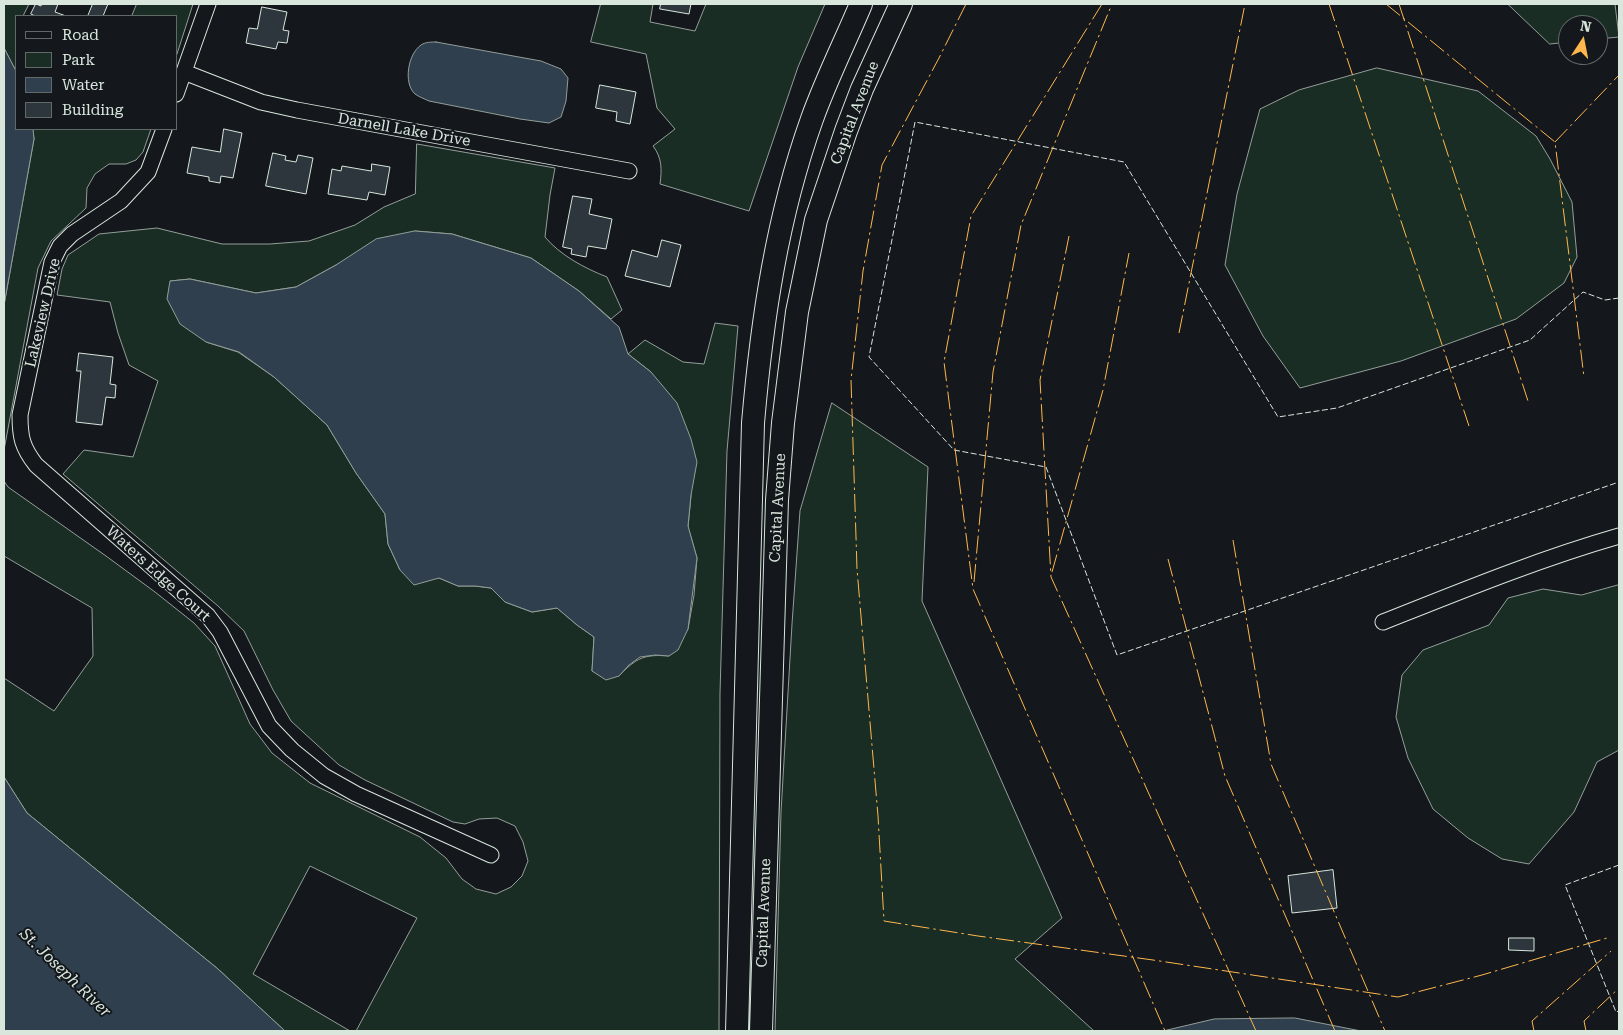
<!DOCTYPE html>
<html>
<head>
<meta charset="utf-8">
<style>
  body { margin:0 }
  #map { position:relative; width:1623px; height:1035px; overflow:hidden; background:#14181c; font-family:"Roboto Serif",serif }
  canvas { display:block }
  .frame { position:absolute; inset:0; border:5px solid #d8e6dc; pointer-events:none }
  .legend { position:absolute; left:15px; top:15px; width:162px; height:115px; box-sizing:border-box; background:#14181c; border:1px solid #626a69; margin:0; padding:6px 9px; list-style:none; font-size:15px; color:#d8e6dc }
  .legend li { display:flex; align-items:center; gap:10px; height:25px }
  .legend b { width:25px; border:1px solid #626a69 }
  .north { position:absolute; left:1558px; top:15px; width:50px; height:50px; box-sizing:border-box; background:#14181c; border:1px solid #626a69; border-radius:50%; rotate:11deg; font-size:14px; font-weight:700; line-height:20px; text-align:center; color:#d8e6dc }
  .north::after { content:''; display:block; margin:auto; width:18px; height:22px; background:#ffb74d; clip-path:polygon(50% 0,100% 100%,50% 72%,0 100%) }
</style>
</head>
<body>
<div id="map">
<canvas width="1623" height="1035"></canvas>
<div class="frame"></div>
<ul class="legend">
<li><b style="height:6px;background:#14181c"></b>Road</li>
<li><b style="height:14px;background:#1a2d24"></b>Park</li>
<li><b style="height:14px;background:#2f3f4d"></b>Water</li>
<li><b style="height:14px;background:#2c363c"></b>Building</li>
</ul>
<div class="north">N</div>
</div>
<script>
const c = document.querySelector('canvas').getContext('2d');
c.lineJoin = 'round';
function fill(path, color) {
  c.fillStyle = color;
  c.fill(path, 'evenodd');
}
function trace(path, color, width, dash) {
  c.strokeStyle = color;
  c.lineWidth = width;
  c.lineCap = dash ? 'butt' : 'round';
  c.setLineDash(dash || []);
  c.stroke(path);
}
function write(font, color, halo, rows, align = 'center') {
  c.font = font + ' "Roboto Serif",serif';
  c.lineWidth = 4;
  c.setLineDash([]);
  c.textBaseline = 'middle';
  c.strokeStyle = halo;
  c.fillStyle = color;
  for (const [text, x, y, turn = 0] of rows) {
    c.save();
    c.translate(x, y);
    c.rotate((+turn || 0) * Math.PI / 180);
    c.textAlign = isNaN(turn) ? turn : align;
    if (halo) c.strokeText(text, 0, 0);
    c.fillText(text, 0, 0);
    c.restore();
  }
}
const green = new Path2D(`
  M 4,4 L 29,4 L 23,16 L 16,16 L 16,71 L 4,48 Z
  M 137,4 L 193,4 L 176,57 L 176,16 L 132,16 Z
  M 601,4 L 653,4 L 650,22 L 695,31 L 706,4 L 825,4 L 798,67 L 749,211 L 660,184 C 662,169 662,158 653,146 L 675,129 L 657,108 L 646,54 L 591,42 Z
  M 1508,4 L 1615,4 L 1619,37 L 1598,39 L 1598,25 L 1568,25 L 1568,42 L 1550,44 Z
  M 1377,68 L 1478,91 L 1536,136 L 1550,159 L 1572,202 L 1577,257 L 1564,283 L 1516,319 L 1401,361 L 1300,388 L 1263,336 L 1225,265 L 1237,194 L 1260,109 L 1299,90 Z
  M 33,129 L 151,129 L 143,152 L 136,160 L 126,164 L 109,164 L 95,174 L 87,188 L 86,208 L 51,241 L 38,268 L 4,450 L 4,305 L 34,139 Z
  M 417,144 L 555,168 L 550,195 L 545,237 C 560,255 584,268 607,277 L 622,310 L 611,319 L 579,291 L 531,258 L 452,234 L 415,231 L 336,265 L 296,287 L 256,293 L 190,279 L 170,281 L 206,342 L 238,352 L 274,377 L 327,425 L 356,473 L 385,514 L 388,544 L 400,570 L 439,578 L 458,586 L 475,586 L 491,588 L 505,602 L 532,612 L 557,608 L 577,625 L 594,637 L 592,671 L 619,676 C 636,658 644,654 669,656 L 688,629 L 694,595 L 697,558 L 688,527 L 691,495 L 651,372 L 628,354 L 645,340 L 683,362 L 704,364 L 715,323 L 738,326 L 727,451 L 720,693 L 719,1031 L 356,1031 L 417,918 L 310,866 L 253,974 L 350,1031 L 285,1031 L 218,969 L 27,813 L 4,777 L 4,678 L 54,711 L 93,656 L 92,608 L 4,556 L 4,481 L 8,487 L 106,556 L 155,592 L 194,623 L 215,646 L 250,724 L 272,753 L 310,783 L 420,837 L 446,858 L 462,879 L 476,889 L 496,894 L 511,887 L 522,876 L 528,861 L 523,842 L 515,826 L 497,818 L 479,819 L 465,824 L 453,822 L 365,780 L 339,765 L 291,721 L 273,690 L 244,631 L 218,606 L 63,474 L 84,450 L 133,457 L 158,381 L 129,365 L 118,333 L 110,302 L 57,295 L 62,269 L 68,255 L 99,234 L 157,228 L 222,244 L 270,244 L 309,241 L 355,225 L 384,207 L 415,194 Z
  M 832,403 L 928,467 L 922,601 L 1062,918 L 1015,959 L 1094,1031 L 775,1031 L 781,812 L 792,624 L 800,511 Z
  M 1619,585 L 1619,750 L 1597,762 L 1574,812 L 1529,864 L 1502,859 L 1468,838 L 1433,809 L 1408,758 L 1396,717 L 1402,675 L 1423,650 L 1489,625 L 1508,598 L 1543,589 L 1581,595 Z`);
fill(green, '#1a2d24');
trace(green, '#939e99', 1);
const water = new Path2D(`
  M 436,42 L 541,61 L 561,69 L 568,78 L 566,101 L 561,117 L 549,123 L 520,119 L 429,101 C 425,99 419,97 415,94 C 403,83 408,54 421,45 C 425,42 432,42 436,42 Z
  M 4,48 L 16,71 L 16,129 L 33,129 L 34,139 L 4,305 Z
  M 415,231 L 452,234 L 531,258 L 579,291 L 619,327 L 628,354 L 651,372 L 677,403 L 691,439 L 697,462 L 691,495 L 688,526 L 697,558 L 688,629 L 678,650 L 669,656 L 655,655 L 640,657 L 629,665 L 619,676 L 606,680 L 592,671 L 594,637 L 577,625 L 557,608 L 532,612 L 505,602 L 491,588 L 475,586 L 458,586 L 439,578 L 414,585 L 400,570 L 388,544 L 385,514 L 356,473 L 327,425 L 274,377 L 239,352 L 206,342 L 180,324 L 167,299 L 170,281 L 190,279 L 256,293 L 296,287 L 336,265 L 376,239 Z
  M 4,777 L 27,813 L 218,969 L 285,1031 L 4,1031 Z
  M 1295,1018 L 1361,1031 L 1163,1031 L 1214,1019 Z`);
fill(water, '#2f3f4d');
trace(water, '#939e99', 1);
const building = new Path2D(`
  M 36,4 L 41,6 L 42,4 L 58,4 L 55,12 L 66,16 L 35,16 L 31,14 Z
  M 93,4 L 108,4 L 103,16 L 88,16 Z
  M 661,4 L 691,4 L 689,14 L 660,9 Z
  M 262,7 L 287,12 L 283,30 L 289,31 L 287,43 L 278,42 L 276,49 L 246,43 L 249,28 L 257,29 Z
  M 600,85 L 636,92 L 630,124 L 616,121 L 617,112 L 596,108 Z
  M 224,129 L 242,133 L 233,178 L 221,176 L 220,183 L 209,181 L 209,177 L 187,173 L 192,147 L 220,152 Z
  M 273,153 L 286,156 L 285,160 L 296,162 L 298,155 L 313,158 L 306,194 L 266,186 Z
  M 372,164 L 390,167 L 385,195 L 369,192 L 367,200 L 328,194 L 332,169 L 341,171 L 342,166 L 371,171 Z
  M 573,196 L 592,199 L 589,214 L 612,219 L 606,249 L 588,246 L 586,257 L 571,254 L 572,249 L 563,247 Z
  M 662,240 L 681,245 L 670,287 L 625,276 L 632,250 L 657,257 Z
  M 79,353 L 113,357 L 110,384 L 116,385 L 115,398 L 106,397 L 102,425 L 76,422 L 81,371 L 77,371 Z
  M 1333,870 L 1337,908 L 1292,913 L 1288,876 Z
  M 1509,938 L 1534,938 L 1534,951 L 1509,950 Z`);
fill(building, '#2c363c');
trace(building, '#d8e6dc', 1);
const minor = new Path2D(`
  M 184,72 L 261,102 L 297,110 L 629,171
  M 176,94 L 208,4
  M 164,129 L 148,172 L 121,201 L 72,234 L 60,246 L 52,262 L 20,415 C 20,437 22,447 36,465 L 208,616 L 220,632 L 269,726 L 292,750 L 324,776 L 356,794 L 491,855
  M 1383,622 C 1461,591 1539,559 1619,536`);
const highway = new Path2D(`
  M 737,1031 L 753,423 C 762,319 777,217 812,119 C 826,80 845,42 861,4
  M 761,1031 L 777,500 L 783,423 L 797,312 L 816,220 L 846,131 L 862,89 L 901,4`);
trace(minor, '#d8e6dc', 17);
trace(highway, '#d8e6dc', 24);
trace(minor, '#14181c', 15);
trace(highway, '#14181c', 22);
trace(new Path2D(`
  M 1619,298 L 1605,300 L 1583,292 L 1530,340 L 1337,408 L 1278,417 L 1124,162 L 915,122 L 869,357 L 954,450 L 1046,467 L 1117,655 L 1619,482
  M 1619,865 L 1565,885 L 1616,1012 L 1619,1011`), '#d8e6dc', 1, [6, 2.5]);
trace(new Path2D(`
  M 966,4 L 939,58 L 882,165 L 863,271 L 851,380 L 857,569 L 878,816 L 884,921 L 978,936 L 1153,960 L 1398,997 L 1482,975 L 1607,938
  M 1102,4 L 971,216 L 944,362 L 973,589 L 1165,1031
  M 1329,4 L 1469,426
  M 1386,4 L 1555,142 L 1584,377
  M 1399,4 L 1528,401
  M 1555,142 L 1619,75
  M 1069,236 L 1040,380 L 1051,577 L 1256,1031
  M 1179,333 L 1245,4
  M 1233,540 L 1271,764 L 1385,1031
  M 1168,559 L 1225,776 L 1335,1031
  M 1052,572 L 1103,390 L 1129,253
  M 974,582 L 993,372 L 1021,225 L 1112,4
  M 1534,1031 L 1532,1021 L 1611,951
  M 1586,1031 L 1584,1021 L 1619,988`), '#ffb74d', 1, [18, 4, 2.5, 4]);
write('15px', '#d8e6dc', '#14181c', [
  ["Capital Avenue",855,113,-69],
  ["Darnell Lake Drive",404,130,10],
  ["Lakeview Drive",43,313,-77],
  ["Capital Avenue",778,508,-87],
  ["Waters Edge Court",158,574,42],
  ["Capital Avenue",764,913,-88]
]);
write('italic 16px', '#d8e6dc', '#14181c', [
  ["St. Joseph River",65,973,44]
]);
</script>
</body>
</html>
